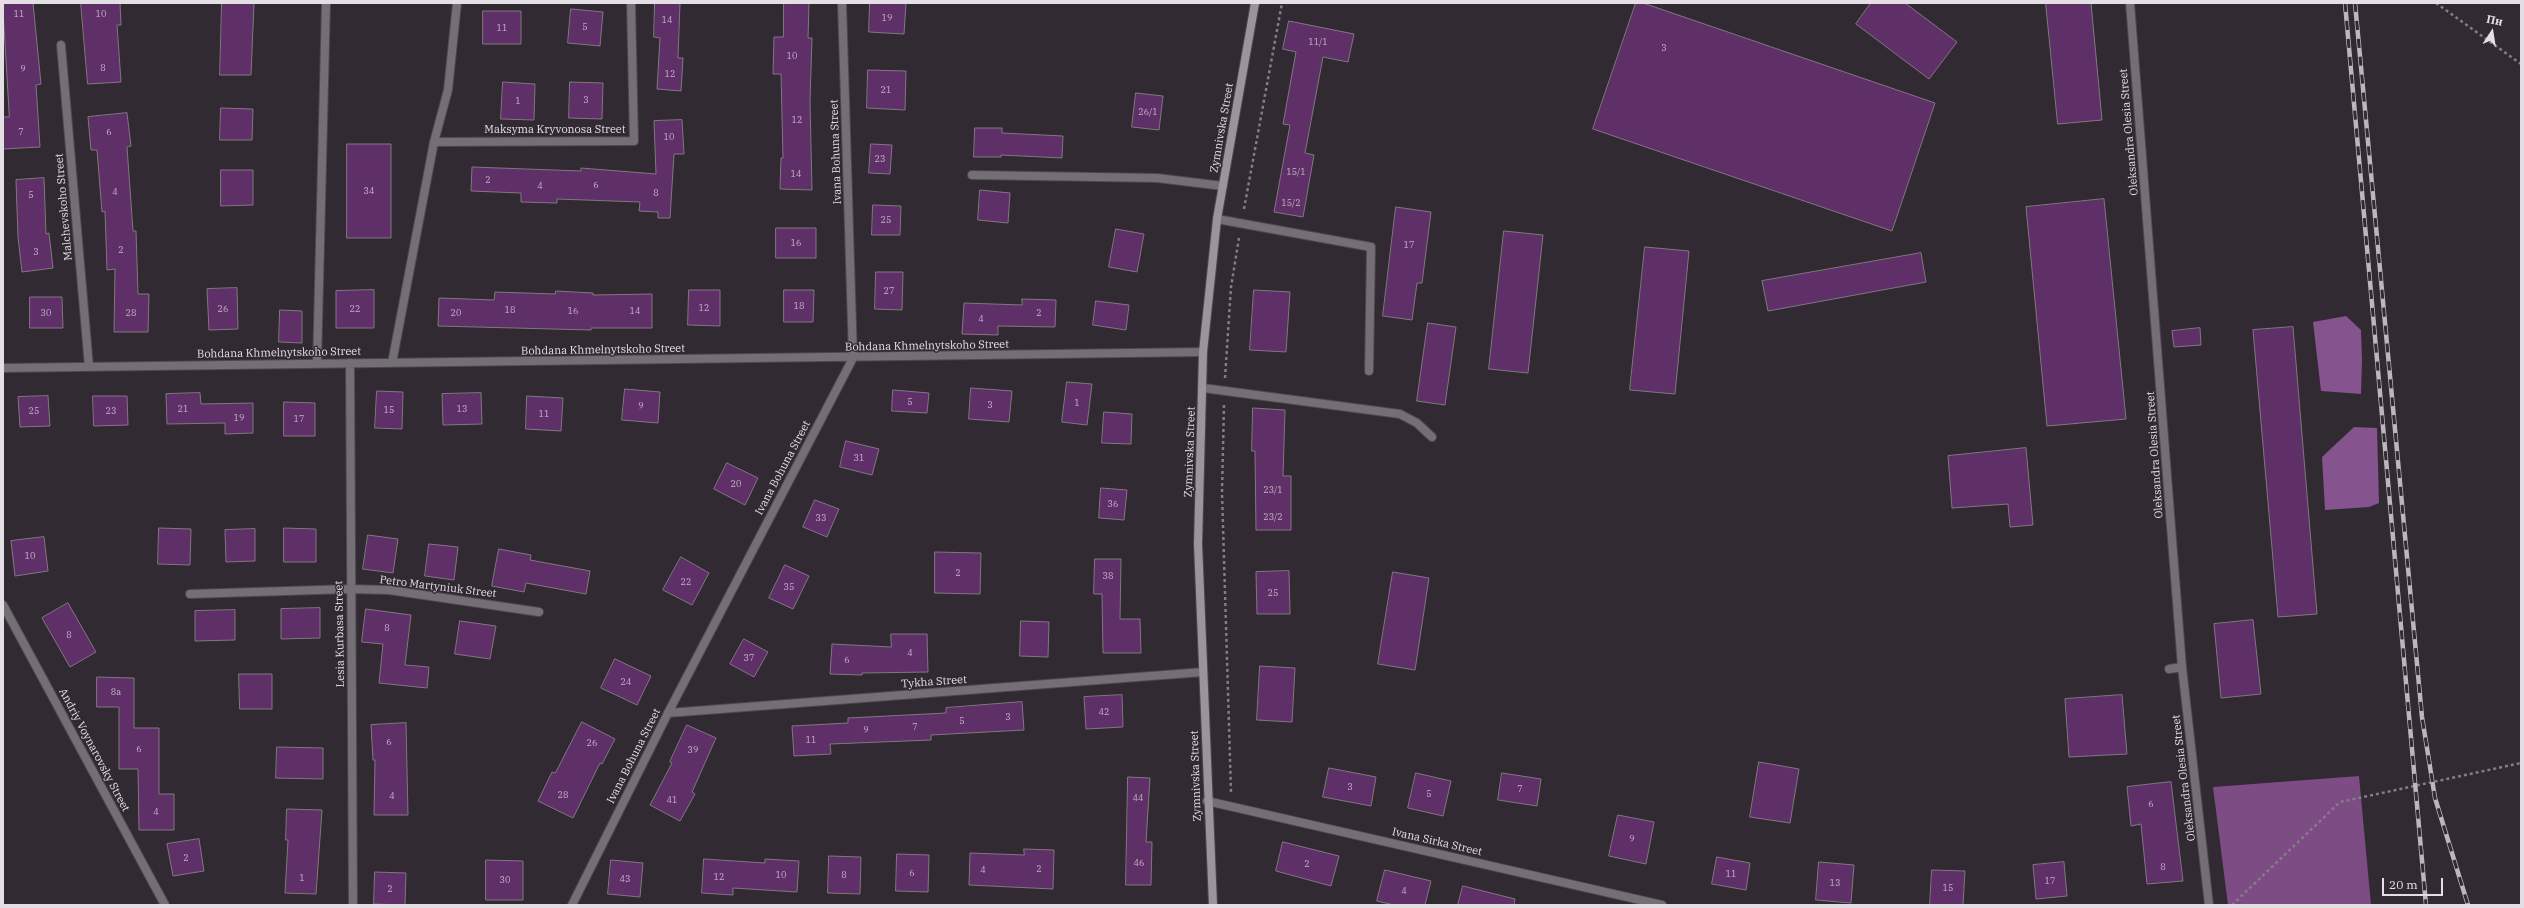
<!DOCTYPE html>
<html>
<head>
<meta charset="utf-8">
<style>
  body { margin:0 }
  #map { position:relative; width:2524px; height:908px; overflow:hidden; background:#322a33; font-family:"IBM Plex Serif",serif }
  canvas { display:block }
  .frame { position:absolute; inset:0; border:4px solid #e4dfe5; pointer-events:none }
  .north { position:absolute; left:2472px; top:12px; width:40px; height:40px; -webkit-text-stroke:3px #322a33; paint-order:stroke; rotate:12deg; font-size:11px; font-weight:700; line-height:16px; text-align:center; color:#e4dfe5 }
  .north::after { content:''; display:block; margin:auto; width:14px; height:18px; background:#e4dfe5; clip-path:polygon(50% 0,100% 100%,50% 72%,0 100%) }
  .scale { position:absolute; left:2382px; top:878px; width:61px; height:18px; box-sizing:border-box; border:2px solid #e4dfe5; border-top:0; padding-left:5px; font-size:12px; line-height:14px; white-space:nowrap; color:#e4dfe5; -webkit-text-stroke:3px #322a33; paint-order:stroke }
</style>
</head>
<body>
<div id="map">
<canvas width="2524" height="908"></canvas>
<div class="frame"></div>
<div class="north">Пн</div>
<div class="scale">20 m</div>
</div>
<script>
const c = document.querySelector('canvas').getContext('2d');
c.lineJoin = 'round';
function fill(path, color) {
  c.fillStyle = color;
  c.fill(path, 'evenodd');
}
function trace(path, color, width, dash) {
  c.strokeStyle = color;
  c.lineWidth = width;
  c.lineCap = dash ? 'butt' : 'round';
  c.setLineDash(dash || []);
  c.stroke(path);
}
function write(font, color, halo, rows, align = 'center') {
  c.font = font + ' "IBM Plex Serif",serif';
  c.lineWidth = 3;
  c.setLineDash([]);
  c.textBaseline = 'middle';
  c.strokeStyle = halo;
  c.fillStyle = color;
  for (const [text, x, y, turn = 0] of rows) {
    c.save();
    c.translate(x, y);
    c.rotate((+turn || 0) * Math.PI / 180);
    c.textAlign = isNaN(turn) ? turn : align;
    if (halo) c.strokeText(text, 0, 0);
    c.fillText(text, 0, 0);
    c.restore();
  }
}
fill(new Path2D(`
  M 2359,776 L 2371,905 L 2228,905 L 2213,787 Z`), '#7d4c85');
fill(new Path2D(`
  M 2346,316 L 2361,330 L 2362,360 L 2361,394 L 2321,391 L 2313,322 Z
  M 2354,427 L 2377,428 L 2379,503 L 2369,507 L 2325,510 L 2322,457 Z`), '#85538d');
const building = new Path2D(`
  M 3,3 L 33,3 L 41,84 L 36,85 L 40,147 L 3,149 L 3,117 L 9,117 Z
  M 81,3 L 120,3 L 121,25 L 117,25 L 121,82 L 88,84 Z
  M 222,3 L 254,3 L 251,75 L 220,75 Z
  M 655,3 L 680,3 L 678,58 L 683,58 L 681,91 L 657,89 L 660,38 L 654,37 Z
  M 784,3 L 809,3 L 808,38 L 812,38 L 810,102 L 812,190 L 780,189 L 781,158 L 783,158 L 781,74 L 773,74 L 774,37 L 783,37 Z
  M 870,3 L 906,3 L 904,34 L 869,32 Z
  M 1636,3 L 1643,3 L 1935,103 L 1892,231 L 1593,129 Z
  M 1871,3 L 1905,3 L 1957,42 L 1929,79 L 1856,24 Z
  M 2046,3 L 2091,3 L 2102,120 L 2058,124 Z
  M 571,9 L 603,12 L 600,46 L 568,43 Z
  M 483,11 L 521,11 L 521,44 L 483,44 Z
  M 1289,21 L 1354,34 L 1348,62 L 1323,57 L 1305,153 L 1314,155 L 1303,217 L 1274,212 L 1290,125 L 1283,124 L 1296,52 L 1283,49 Z
  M 868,70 L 906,71 L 905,110 L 867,108 Z
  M 503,82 L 535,84 L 534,120 L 501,119 Z
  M 570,82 L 603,83 L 602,119 L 569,118 Z
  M 1136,93 L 1163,96 L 1159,130 L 1132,127 Z
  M 221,108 L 253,109 L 252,140 L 220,140 Z
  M 127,113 L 131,146 L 127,147 L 133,231 L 136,231 L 138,294 L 149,294 L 148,332 L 114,332 L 115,269 L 107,270 L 105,211 L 102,212 L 97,150 L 91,150 L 88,117 Z
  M 682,120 L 684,154 L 674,154 L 670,218 L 658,218 L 658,212 L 639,211 L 640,202 L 557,199 L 557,203 L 521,202 L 521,193 L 471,191 L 472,167 L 581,171 L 581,168 L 656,174 L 654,121 Z
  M 975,128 L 1002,128 L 1002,133 L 1063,136 L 1062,158 L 1001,155 L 1001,157 L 974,157 Z
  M 347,144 L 391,144 L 391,238 L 347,238 Z
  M 871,144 L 892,145 L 890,174 L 869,173 Z
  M 221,170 L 253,170 L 253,205 L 221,206 Z
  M 44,178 L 46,234 L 49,233 L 53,268 L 22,272 L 18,237 L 16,180 Z
  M 980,190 L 1010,193 L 1008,223 L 978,220 Z
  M 2104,199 L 2126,419 L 2047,426 L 2026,207 Z
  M 873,205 L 901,206 L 900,235 L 872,235 Z
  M 1396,207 L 1431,212 L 1422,283 L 1417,283 L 1412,320 L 1383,316 Z
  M 776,228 L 816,228 L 816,258 L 776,258 Z
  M 1116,229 L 1144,234 L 1137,272 L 1109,267 Z
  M 1504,231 L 1543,235 L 1528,373 L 1489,369 Z
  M 1645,247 L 1689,251 L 1675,394 L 1630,390 Z
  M 1921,253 L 1926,282 L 1768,311 L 1762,281 Z
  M 876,272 L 903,272 L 902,310 L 875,309 Z
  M 237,288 L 238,329 L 209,330 L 207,289 Z
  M 374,290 L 374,328 L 336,328 L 336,291 Z
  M 689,290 L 720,290 L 720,326 L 688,325 Z
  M 784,290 L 814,290 L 813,322 L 784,322 Z
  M 1254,290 L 1290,292 L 1286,352 L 1250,350 Z
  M 556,291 L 593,293 L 593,295 L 652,294 L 652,328 L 591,328 L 591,330 L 438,326 L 439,298 L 494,300 L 495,292 L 555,294 Z
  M 30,297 L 62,297 L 63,328 L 30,328 Z
  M 1022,299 L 1056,300 L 1055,327 L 998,326 L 998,335 L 962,334 L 964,303 L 1022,305 Z
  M 1096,301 L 1129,305 L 1126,330 L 1093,325 Z
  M 280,310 L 302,311 L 302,343 L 279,342 Z
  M 1428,323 L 1456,327 L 1445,405 L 1417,401 Z
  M 2293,327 L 2317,614 L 2278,617 L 2253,330 Z
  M 2200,328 L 2201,345 L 2174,347 L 2172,331 Z
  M 1067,382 L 1092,384 L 1087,425 L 1062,422 Z
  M 971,388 L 1012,391 L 1009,422 L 969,419 Z
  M 625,389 L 660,392 L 658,423 L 622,420 Z
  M 893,390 L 929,393 L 927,413 L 892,411 Z
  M 377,391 L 403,392 L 402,429 L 375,428 Z
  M 200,393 L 201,404 L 253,403 L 253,433 L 225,434 L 225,423 L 167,424 L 166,394 Z
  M 481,393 L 482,424 L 443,425 L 442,394 Z
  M 48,396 L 50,426 L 20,427 L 18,397 Z
  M 93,396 L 127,396 L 128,425 L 94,426 Z
  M 527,396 L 563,398 L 561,431 L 526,429 Z
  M 284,402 L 315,403 L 315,436 L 284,436 Z
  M 1253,408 L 1285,410 L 1283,476 L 1291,476 L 1291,530 L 1256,530 L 1255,451 L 1252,451 Z
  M 1104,412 L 1132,414 L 1131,444 L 1102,443 Z
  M 846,441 L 879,449 L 872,475 L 840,467 Z
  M 2026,448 L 2033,525 L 2010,527 L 2008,504 L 1952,508 L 1948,456 Z
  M 727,463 L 758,478 L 745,505 L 714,489 Z
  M 1101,488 L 1127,490 L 1124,520 L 1099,518 Z
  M 815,500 L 839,509 L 827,537 L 803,527 Z
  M 159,528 L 191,529 L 190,565 L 158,564 Z
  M 284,528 L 316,529 L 316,562 L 284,562 Z
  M 255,529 L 255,561 L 226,562 L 225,530 Z
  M 368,535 L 398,539 L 393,573 L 363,569 Z
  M 44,537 L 48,571 L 15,576 L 11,541 Z
  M 429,544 L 458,547 L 454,580 L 425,576 Z
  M 499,549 L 531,555 L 530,560 L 590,571 L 586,594 L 526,583 L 524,592 L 492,586 Z
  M 935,552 L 981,553 L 980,594 L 935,593 Z
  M 681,557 L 709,573 L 692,605 L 663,590 Z
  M 1095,559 L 1121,559 L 1120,619 L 1140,619 L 1141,653 L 1103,653 L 1102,594 L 1094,594 Z
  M 785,565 L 809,576 L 793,609 L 769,598 Z
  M 1289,571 L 1290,614 L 1257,614 L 1256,572 Z
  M 1393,572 L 1429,578 L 1415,670 L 1378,664 Z
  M 68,603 L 96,652 L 70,667 L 42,618 Z
  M 320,608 L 320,638 L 281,639 L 281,609 Z
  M 366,609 L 411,615 L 405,665 L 429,667 L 427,688 L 379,683 L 383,644 L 362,642 Z
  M 235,610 L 235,640 L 195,641 L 195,611 Z
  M 2253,620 L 2261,694 L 2221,698 L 2214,624 Z
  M 460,621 L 496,626 L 490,659 L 455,654 Z
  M 1021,621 L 1049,622 L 1048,657 L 1020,656 Z
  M 891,634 L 927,634 L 928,672 L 862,673 L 862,675 L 830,674 L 832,644 L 891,647 Z
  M 744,639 L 768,652 L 754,677 L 730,664 Z
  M 615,659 L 651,676 L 637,705 L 601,688 Z
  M 1260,666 L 1295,668 L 1292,722 L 1257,720 Z
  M 239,674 L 272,674 L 272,709 L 240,709 Z
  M 97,677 L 134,678 L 134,728 L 159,728 L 159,794 L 174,794 L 174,830 L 139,830 L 138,769 L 119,769 L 119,707 L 97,707 Z
  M 1122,695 L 1123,727 L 1086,729 L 1084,697 Z
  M 2122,695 L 2127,754 L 2069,757 L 2065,699 Z
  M 1022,702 L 1024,730 L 931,735 L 931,740 L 830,744 L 831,754 L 794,756 L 792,726 L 848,723 L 848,718 L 946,713 L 946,708 Z
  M 582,722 L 615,739 L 602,764 L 600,763 L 573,818 L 538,801 L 552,772 L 555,773 Z
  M 406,723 L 408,815 L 374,815 L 375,760 L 373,760 L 371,725 Z
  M 687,725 L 716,738 L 692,792 L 695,794 L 680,821 L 650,805 L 672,763 L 670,762 Z
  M 277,747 L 323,748 L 323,779 L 276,778 Z
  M 1759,762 L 1799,769 L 1790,823 L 1750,817 Z
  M 1329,768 L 1376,777 L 1371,806 L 1323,797 Z
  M 1416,773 L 1451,781 L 1443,816 L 1408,808 Z
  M 1502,773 L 1541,779 L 1537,806 L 1498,800 Z
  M 1128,777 L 1150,778 L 1146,842 L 1152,842 L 1151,885 L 1126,885 Z
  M 2171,782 L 2183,881 L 2147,884 L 2141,824 L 2131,826 L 2127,787 Z
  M 287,809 L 322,810 L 316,894 L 285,893 L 288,840 L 286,840 Z
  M 1618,815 L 1654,822 L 1646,864 L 1609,856 Z
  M 199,839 L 204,871 L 173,876 L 167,844 Z
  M 1283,842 L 1339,856 L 1331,886 L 1276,871 Z
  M 1024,849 L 1054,850 L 1053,889 L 969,885 L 970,853 L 1024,855 Z
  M 897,854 L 929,855 L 928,892 L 896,891 Z
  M 829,856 L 861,857 L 860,894 L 828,893 Z
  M 1717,857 L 1750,863 L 1746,890 L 1712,884 Z
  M 704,859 L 765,863 L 765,859 L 799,861 L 797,892 L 733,888 L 733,895 L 702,893 Z
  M 486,860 L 523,861 L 523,900 L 486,900 Z
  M 611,860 L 643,863 L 640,897 L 608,894 Z
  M 1819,862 L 1854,865 L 1851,903 L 1816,900 Z
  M 2064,862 L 2067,896 L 2036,899 L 2033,865 Z
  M 1385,870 L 1431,881 L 1425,905 L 1394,905 L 1377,901 Z
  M 1932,870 L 1965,871 L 1963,905 L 1930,905 Z
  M 375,872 L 406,873 L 405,905 L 374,904 Z
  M 1463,886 L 1515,899 L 1514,905 L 1458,905 Z`);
fill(building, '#5f3067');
trace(building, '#807781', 1);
const service = new Path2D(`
  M 972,175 L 1157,178 L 1223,186
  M 1217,219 L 1371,247 L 1369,371
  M 1203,388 L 1400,414 L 1417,423 L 1432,437
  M 2169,669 L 2182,667`);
const minor = new Path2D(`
  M 2130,3 L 2182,667 L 2209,905
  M 61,45 L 89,367
  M 434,142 L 634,141 L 631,3
  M 350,363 L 353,905
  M 392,363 L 434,142 L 448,90 L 457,3
  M 317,364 L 326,3
  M 3,368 L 1203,352
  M 190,594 L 350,589 L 389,590 L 539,612
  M 3,605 L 165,905
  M 668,713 L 1203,672
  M 1207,801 L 1662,905
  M 572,905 L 668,713 L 853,358 L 842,3`);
const secondary = new Path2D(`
  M 1213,905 L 1198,544 L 1203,352 L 1217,219 L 1255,3`);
trace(service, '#4e474f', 10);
trace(minor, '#4e474f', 10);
trace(secondary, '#4e474f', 10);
trace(new Path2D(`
  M 2436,3 L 2521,64
  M 1244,209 L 1282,3
  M 1225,378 L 1231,287 L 1239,238
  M 1224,405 L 1222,492 L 1231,792
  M 2232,905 L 2340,802 L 2521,763`), '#837d84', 2.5, [3, 3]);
trace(service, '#736f74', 8);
trace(minor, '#736f74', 8);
trace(secondary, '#9b949c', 8);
const rail = new Path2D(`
  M 2345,3 L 2426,905
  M 2355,3 L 2422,717 L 2435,798 L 2468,905`);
trace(rail, '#bcb7bd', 4.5);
trace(rail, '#322a33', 3, [9]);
write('9px', '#c3b3c6', null, [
  ["11",19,14],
  ["10",101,14],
  ["19",887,18],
  ["14",667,20],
  ["5",585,27],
  ["11",502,28],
  ["11/1",1318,42],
  ["3",1664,48],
  ["10",792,56],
  ["8",103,68],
  ["9",23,69],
  ["12",670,74],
  ["21",886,90],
  ["3",586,100],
  ["1",518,101],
  ["26/1",1148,112],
  ["12",797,120],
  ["7",21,132],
  ["6",109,132],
  ["10",669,137],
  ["23",880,159],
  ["15/1",1296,172],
  ["14",796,174],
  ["2",488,180],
  ["6",596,185],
  ["4",540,186],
  ["34",369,191],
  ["4",115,192],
  ["8",656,193],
  ["5",31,195],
  ["15/2",1291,203],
  ["25",886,220],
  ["16",796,243],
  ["17",1409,245],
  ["2",121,250],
  ["3",36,252],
  ["27",889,291],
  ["18",799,306],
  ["12",704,308],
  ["26",223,309],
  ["22",355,309],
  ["18",510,310],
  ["16",573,311],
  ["14",635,311],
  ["30",46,313],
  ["28",131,313],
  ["20",456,313],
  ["2",1039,313],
  ["4",981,319],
  ["5",910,402],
  ["1",1077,403],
  ["3",990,405],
  ["9",641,406],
  ["21",183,409],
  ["13",462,409],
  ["15",389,410],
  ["25",34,411],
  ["23",111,411],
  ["11",544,414],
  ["19",239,418],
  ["17",299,419],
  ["31",859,458],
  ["20",736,484],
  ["23/1",1273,490],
  ["36",1113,504],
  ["23/2",1273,517],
  ["33",821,518],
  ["10",30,556],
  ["2",958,573],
  ["38",1108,576],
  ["22",686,582],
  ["35",789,587],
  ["25",1273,593],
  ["8",387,628],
  ["8",69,635],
  ["4",910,653],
  ["37",749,658],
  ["6",847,660],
  ["24",626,682],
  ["8а",116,692],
  ["42",1104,712],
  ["3",1008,717],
  ["5",962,721],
  ["7",915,727],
  ["9",866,730],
  ["11",811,740],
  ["6",389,742],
  ["26",592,743],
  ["6",139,749],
  ["39",693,750],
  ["3",1350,787],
  ["7",1520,789],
  ["5",1429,794],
  ["28",563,795],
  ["4",392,796],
  ["44",1138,798],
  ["41",672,800],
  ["6",2151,804],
  ["4",156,812],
  ["9",1632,839],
  ["2",186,858],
  ["46",1139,863],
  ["2",1307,864],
  ["8",2163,867],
  ["2",1039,869],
  ["4",983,870],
  ["6",912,873],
  ["11",1731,874],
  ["10",781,875],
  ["8",844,875],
  ["12",719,877],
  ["1",302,878],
  ["43",625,879],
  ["30",505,880],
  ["17",2050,881],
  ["13",1835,883],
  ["15",1948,888],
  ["2",390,889],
  ["4",1404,891]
]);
write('11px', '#e4dfe5', '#322a33', [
  ["Zymnivska Street",1222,128,-80],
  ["Maksyma Kryvonosa Street",555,130],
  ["Oleksandra Olesia Street",2129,132,-95],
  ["Ivana Bohuna Street",836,152,-92],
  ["Malchevskoho Street",64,207,-95],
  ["Bohdana Khmelnytskoho Street",927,346,-1],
  ["Bohdana Khmelnytskoho Street",603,350,-1],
  ["Bohdana Khmelnytskoho Street",279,353,-1],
  ["Zymnivska Street",1190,452,-88],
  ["Oleksandra Olesia Street",2155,455,-94],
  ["Ivana Bohuna Street",783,468,-62],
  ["Petro Martyniuk Street",438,587,7],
  ["Lesia Kurbasa Street",340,634,-91],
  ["Tykha Street",934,682,-4],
  ["Andriy Voynarovsky Street",94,750,62],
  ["Ivana Bohuna Street",634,756,-63],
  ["Zymnivska Street",1196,776,-92],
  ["Oleksandra Olesia Street",2184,778,-97],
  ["Ivana Sirka Street",1437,842,13]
]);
</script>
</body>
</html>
